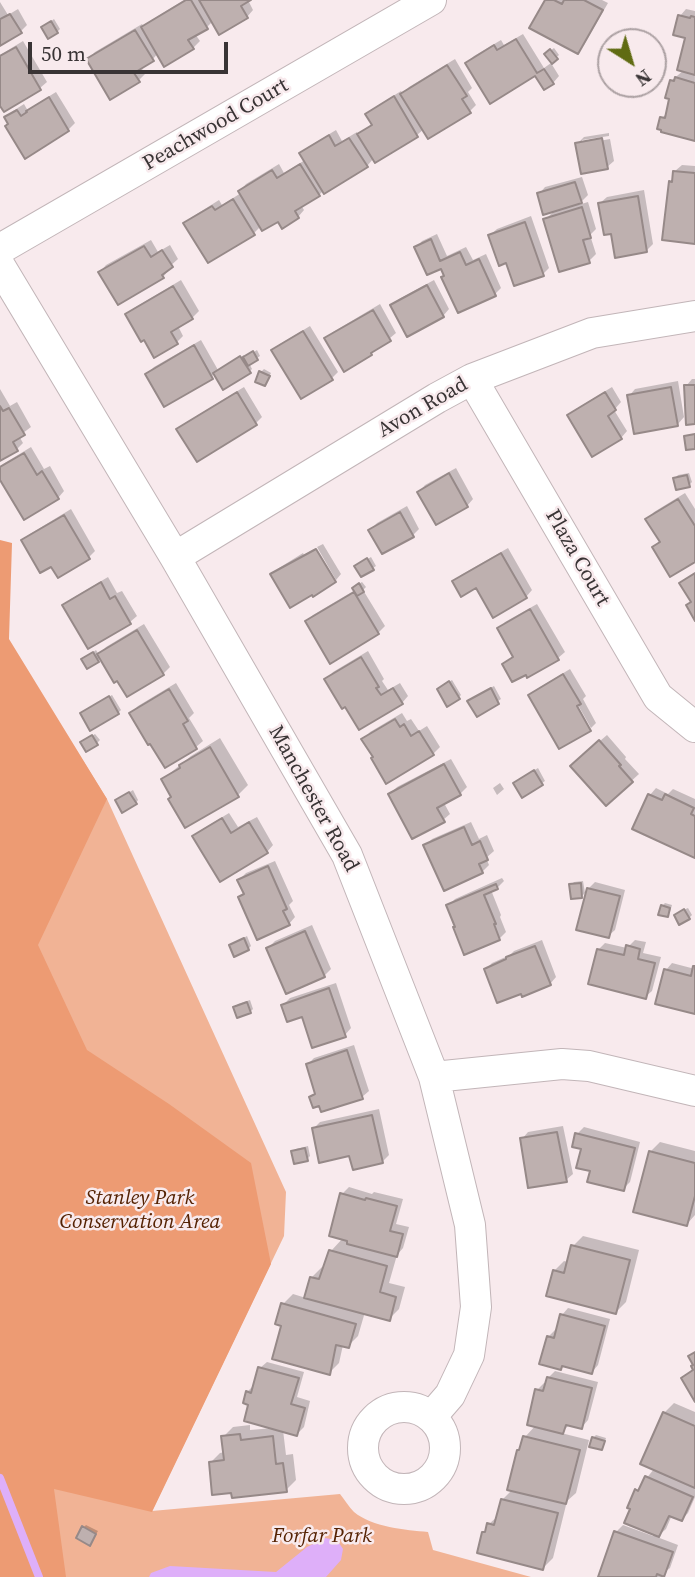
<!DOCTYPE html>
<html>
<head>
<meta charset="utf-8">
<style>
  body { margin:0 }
  #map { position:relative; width:695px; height:1577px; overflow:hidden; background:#f8eaed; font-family:"Source Serif 4",serif }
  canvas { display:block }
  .north { position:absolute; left:597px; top:28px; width:70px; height:70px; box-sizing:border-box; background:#f8eaed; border:2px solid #aca1a3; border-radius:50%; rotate:143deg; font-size:19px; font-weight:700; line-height:28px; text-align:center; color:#393435 }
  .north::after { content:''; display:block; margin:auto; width:24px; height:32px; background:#606b12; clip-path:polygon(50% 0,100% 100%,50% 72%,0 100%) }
  .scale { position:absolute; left:28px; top:42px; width:200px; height:32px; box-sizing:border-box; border:4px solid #393435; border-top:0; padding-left:9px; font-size:21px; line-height:24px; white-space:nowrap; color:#393435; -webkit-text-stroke:5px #f8eaed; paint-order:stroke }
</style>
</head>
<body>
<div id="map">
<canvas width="695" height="1577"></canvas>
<div class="north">N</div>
<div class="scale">50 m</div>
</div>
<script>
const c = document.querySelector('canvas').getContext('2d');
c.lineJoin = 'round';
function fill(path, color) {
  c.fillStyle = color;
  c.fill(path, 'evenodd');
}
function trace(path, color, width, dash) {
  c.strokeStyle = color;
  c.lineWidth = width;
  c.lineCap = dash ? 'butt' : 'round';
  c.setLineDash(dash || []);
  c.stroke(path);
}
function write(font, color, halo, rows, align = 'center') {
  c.font = font + ' "Source Serif 4",serif';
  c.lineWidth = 5;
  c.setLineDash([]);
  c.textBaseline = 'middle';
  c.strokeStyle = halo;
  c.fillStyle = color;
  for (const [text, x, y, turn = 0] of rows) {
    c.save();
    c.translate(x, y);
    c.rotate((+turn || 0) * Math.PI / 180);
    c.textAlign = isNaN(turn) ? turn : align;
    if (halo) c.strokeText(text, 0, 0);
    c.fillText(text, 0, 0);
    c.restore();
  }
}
fill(new Path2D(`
  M 0,628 L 107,799 L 286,1192 L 284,1236 L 152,1511 L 340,1494 C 345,1500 349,1507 354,1512 C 372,1527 406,1530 428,1532 L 433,1550 L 531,1577 L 0,1577 Z`), '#f1b395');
fill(new Path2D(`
  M 0,540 L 12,543 L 9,639 L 107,799 L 38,945 L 87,1050 L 169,1104 L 251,1163 L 271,1264 L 152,1512 L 54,1489 L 66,1577 L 0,1577 Z`), '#ed9b73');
fill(new Path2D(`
  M 325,1538 L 337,1540 L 343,1549 L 341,1560 L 326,1577 L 149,1577 L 151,1573 L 170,1566 L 276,1572 L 307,1547 Z`), '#deaff9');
fill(new Path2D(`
  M 184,0 L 248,0 L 253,10 L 247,17 L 213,21 L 207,27 L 195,34 L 200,41 L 193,48 L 158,53 L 153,59 L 141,67 L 145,74 L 138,81 L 88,59 L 95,52 L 142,24 L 144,27 L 150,21 Z
  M 547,0 L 602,0 L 608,3 L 584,45 L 578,52 Z
  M 0,2 L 8,15 L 18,9 L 27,25 L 21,31 L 0,44 Z
  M 686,9 L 695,11 L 695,139 L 662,118 L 668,112 L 671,81 L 684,70 L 688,37 L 680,16 Z
  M 54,19 L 60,29 L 57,32 L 46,25 Z
  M 523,34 L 544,68 L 551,63 L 559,76 L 553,83 L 536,74 L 467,63 L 474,56 L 501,40 L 504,45 Z
  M 23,41 L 47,82 L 40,88 L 4,110 L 0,102 L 0,55 Z
  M 554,48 L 559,55 L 552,61 L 546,54 Z
  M 455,59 L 472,88 L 468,92 L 476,105 L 470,111 L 424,129 L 417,135 L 376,161 L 374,158 L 367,166 L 324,190 L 319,195 L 301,205 L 304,210 L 298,217 L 278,219 L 261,226 L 254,233 L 209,261 L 186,223 L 192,217 L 219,200 L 222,205 L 241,193 L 240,191 L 246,184 L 279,164 L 284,173 L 305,160 L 301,153 L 308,147 L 336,130 L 342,141 L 357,132 L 358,135 L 373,123 L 367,114 L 374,108 L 401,91 L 403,94 L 409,87 Z
  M 56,92 L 75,123 L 68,130 L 10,124 L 6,118 L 13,111 L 24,104 L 28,111 L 35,105 Z
  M 609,133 L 609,136 L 582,140 L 582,144 L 610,139 L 614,161 L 607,167 L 577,144 L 584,137 Z
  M 682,165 L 695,166 L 695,242 L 671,182 L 674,179 L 675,171 Z
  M 582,177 L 588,195 L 578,205 L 588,202 L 596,229 L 590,235 L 596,254 L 589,261 L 545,220 L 556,209 L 539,194 L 545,187 Z
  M 644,190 L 653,244 L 646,251 L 613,232 L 600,203 L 607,197 Z
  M 531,216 L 549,268 L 543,274 L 507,261 L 490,235 L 497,229 Z
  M 437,234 L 447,256 L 466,247 L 473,260 L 486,254 L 501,288 L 495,294 L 446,275 L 442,267 L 416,248 L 422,241 Z
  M 151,240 L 158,252 L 170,245 L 178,259 L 168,268 L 169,270 L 163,277 L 100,272 L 106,265 Z
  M 181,280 L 199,311 L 192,318 L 178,326 L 183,336 L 177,342 L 127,315 L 134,308 Z
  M 434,280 L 449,309 L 443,316 L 392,305 L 399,299 Z
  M 380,304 L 396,333 L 371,354 L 326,338 L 333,332 Z
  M 310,326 L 338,372 L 332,378 L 273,350 L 280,344 Z
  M 201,340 L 218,370 L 244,355 L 245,358 L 257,350 L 260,356 L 249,363 L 252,369 L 249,372 L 215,374 L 165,405 L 147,374 L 154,367 Z
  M 264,369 L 271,373 L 265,384 L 261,372 Z
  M 692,379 L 695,379 L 695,423 L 686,386 Z
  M 678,381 L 684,417 L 678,424 L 629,396 L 635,389 Z
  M 244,387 L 262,417 L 256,423 L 179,430 L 185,423 Z
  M 612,387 L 621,402 L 614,410 L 627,431 L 621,438 L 569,416 L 576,409 Z
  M 0,389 L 10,406 L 17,402 L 31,427 L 19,436 L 23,443 L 17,449 L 0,459 Z
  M 31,447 L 44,469 L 50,466 L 64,491 L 58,498 L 0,476 L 0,468 L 3,464 Z
  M 456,468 L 473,499 L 467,506 L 419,492 L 425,485 Z
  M 689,473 L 692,482 L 689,485 L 675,478 L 678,475 Z
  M 685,493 L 695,509 L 695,560 L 654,547 L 660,540 L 648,519 L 654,512 Z
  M 407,506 L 419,529 L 413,535 L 370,530 L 377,523 Z
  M 71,509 L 95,551 L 89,557 L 52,565 L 23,540 L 30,534 Z
  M 323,544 L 341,574 L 336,580 L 317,547 Z
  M 508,548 L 532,590 L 526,597 L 454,581 L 461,575 Z
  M 314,549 L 334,582 L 272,574 L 279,568 L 303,553 L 304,555 Z
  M 371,557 L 376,566 L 362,575 L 360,564 Z
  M 108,577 L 117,593 L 122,591 L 137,616 L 130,622 L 89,646 L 65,605 L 71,599 Z
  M 362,582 L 366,587 L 363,590 L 385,626 L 378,633 L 307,621 L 313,615 L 355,590 L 357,585 Z
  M 537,604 L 565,652 L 558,658 L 528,675 L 504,664 L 514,655 L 499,629 L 505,622 Z
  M 144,624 L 170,667 L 163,674 L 101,657 L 98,660 L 86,657 L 96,650 L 99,655 L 106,647 Z
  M 368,651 L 384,679 L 382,681 L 388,690 L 400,683 L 408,696 L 402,703 L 327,679 L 333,672 Z
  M 570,669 L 586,696 L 583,699 L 596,723 L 591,728 L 574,698 L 571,700 L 530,695 L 537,689 Z
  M 452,680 L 461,695 L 458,698 L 442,686 Z
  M 176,683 L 194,713 L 189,718 L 203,741 L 196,747 L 165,765 L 131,713 L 138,706 Z
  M 494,686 L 501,699 L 477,715 L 472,698 Z
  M 112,695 L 121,710 L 118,713 L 85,711 Z
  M 402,713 L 407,721 L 411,719 L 419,731 L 427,726 L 440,747 L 433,754 L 375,757 L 364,739 L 370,732 Z
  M 95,734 L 100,740 L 97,743 L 85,740 Z
  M 607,735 L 626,757 L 625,759 L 639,774 L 606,804 L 579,759 Z
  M 220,738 L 248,785 L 238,795 L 186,826 L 173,796 L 163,779 L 191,756 Z
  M 451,759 L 467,787 L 460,794 L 444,803 L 450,814 L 443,820 L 390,794 L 397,787 Z
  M 538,768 L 545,781 L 522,796 L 518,780 Z
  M 500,783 L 504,789 L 497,795 L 493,788 Z
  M 656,788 L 668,794 L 673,789 L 695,799 L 695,856 L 650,795 Z
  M 133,790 L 138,800 L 136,803 L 120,798 Z
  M 229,813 L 238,827 L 257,817 L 273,845 L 267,852 L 195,836 L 201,830 Z
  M 471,822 L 479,839 L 487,835 L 494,851 L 486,858 L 489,865 L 482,872 L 425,846 L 432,839 Z
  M 275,861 L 293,901 L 289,905 L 295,917 L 289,924 L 240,897 L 245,892 L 239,880 L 246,873 Z
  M 502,878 L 504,881 L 497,888 L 491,890 L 501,915 L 500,917 L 506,932 L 499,939 L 456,926 L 448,906 L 455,899 Z
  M 583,881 L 585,893 L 582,896 L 571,885 L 574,882 Z
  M 595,882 L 625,890 L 615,930 L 608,936 L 588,889 Z
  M 665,903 L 672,905 L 670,912 L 667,915 L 662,906 Z
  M 688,908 L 692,915 L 689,918 L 679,912 Z
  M 312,925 L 331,969 L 324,976 L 268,948 L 275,941 Z
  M 247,936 L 251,946 L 248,949 L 231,945 Z
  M 542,940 L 556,977 L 550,984 L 486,969 L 492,963 L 510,955 L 514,951 Z
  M 635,940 L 646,942 L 643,953 L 661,957 L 652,991 L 645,997 L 598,950 L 605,943 L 627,948 Z
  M 672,963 L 695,969 L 695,967 L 695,1013 L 666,970 Z
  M 336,983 L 351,1028 L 345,1035 L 283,1005 L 290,998 Z
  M 250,1000 L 253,1009 L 250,1012 L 235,1007 L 238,1004 Z
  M 354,1045 L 369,1091 L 362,1097 L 320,1103 L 311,1097 L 316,1092 L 308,1064 L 314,1058 Z
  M 379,1109 L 389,1155 L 382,1162 L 351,1154 L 313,1129 L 320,1122 Z
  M 563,1126 L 573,1174 L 566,1180 L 522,1139 L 528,1132 Z
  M 584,1127 L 640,1142 L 630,1182 L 623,1189 L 592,1170 L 577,1134 Z
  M 660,1142 L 695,1151 L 695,1215 L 687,1224 L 650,1152 Z
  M 308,1146 L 310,1156 L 307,1159 L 293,1152 L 296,1149 Z
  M 349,1187 L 372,1194 L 374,1192 L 403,1199 L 396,1224 L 409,1227 L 403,1248 L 397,1255 L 389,1283 L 405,1287 L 399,1309 L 389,1319 L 365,1312 L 358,1336 L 348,1346 L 343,1345 L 339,1363 L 329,1373 L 283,1325 L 283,1304 L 293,1294 L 306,1298 L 312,1277 L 322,1267 L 325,1268 L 331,1251 L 343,1238 L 342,1194 Z
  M 583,1236 L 639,1250 L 626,1302 L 616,1312 L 554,1271 L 564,1261 L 568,1262 L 573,1246 Z
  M 568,1308 L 610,1319 L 598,1365 L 592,1372 L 564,1365 L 560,1368 L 548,1337 L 555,1330 L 558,1331 L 562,1315 Z
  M 267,1362 L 304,1372 L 297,1397 L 310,1401 L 304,1427 L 297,1434 L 283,1430 L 286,1455 L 293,1454 L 296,1480 L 286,1490 L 210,1463 L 220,1453 L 225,1452 L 223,1437 L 233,1427 L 250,1425 L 250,1430 L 273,1428 L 250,1404 L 247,1392 L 254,1385 L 260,1368 Z
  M 555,1371 L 598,1382 L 588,1420 L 582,1427 L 570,1424 L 561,1433 L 589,1440 L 576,1493 L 567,1501 L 553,1558 L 543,1568 L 484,1532 L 488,1528 L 489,1524 L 499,1515 L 502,1500 L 513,1489 L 525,1437 L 536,1425 L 537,1390 L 544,1383 L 547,1384 L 548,1378 Z
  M 674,1403 L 695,1412 L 695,1497 L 688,1513 L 682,1519 L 672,1515 L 666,1529 L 657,1537 L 678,1545 L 670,1568 L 662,1574 L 661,1577 L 600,1577 L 616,1532 L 623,1525 L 653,1536 L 654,1533 L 637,1490 L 654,1469 L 664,1413 Z
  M 596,1435 L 606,1438 L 604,1445 L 601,1448 L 593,1438 Z
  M 86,1525 L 98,1531 L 92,1541 L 84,1527 Z`), '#0003');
trace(new Path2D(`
  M 0,1478 L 39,1577`), '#deaff9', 8);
const building = new Path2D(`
  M 186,0 L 191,0 L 208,29 L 188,40 L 194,49 L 164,67 L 141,27 Z
  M 199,0 L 251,0 L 241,6 L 248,18 L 219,35 Z
  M 545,0 L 554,0 L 562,4 L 564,0 L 584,0 L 603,10 L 578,54 L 529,28 Z
  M 10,14 L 22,33 L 0,46 L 0,19 Z
  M 678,15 L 690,18 L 691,16 L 695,17 L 695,75 L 677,70 L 685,38 L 673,35 Z
  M 51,21 L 58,33 L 48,39 L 41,27 Z
  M 135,30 L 154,61 L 134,73 L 140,82 L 110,100 L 86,59 Z
  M 516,39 L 537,73 L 544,69 L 554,84 L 544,90 L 535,76 L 490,104 L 465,63 L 494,45 L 497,50 Z
  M 16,47 L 41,90 L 4,112 L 0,106 L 0,56 Z
  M 550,49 L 558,59 L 552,64 L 544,54 Z
  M 447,65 L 467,96 L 462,99 L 471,113 L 428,139 L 400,94 Z
  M 675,77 L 695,83 L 695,141 L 661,132 L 661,130 L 657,129 L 660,117 L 665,118 L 669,99 L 665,98 L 670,80 L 674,81 Z
  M 394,96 L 418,137 L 375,163 L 357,134 L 372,125 L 365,114 Z
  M 49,97 L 69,131 L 25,159 L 5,126 L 8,124 L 4,117 L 17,110 L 21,116 L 27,112 L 26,111 Z
  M 329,135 L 335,146 L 349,138 L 368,167 L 324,194 L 299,153 Z
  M 602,138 L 608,169 L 581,174 L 575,143 Z
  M 300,164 L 320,196 L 295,211 L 299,218 L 282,229 L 278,222 L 262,231 L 238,191 L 272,170 L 277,178 Z
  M 673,171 L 695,173 L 695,244 L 662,240 L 669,181 L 672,182 Z
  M 575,182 L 582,203 L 543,215 L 537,193 Z
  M 638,196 L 647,252 L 615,258 L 611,234 L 604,235 L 598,203 Z
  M 233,199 L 255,235 L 208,263 L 183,223 L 212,206 L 215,210 Z
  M 582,207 L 591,238 L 583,240 L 590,263 L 559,272 L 543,219 Z
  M 525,222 L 544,276 L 514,286 L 506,263 L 499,266 L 488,235 Z
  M 431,239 L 440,261 L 460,252 L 466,265 L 479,259 L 496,296 L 458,313 L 441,277 L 444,276 L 441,269 L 427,275 L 414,247 Z
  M 144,246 L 151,257 L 162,250 L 173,267 L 162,275 L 164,278 L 118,305 L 98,272 Z
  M 427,285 L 444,317 L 407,337 L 390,305 Z
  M 173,286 L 193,319 L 171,332 L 178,344 L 154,358 L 144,340 L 141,342 L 125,314 Z
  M 373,310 L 391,341 L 371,353 L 372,355 L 344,372 L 324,338 Z
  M 303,331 L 333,380 L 301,399 L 271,350 Z
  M 194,345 L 213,379 L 164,407 L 145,374 Z
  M 253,351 L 258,360 L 248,366 L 243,357 Z
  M 240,356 L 251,373 L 223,390 L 213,373 Z
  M 259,371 L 270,376 L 265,386 L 255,382 Z
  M 684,385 L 695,385 L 695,424 L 686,425 Z
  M 671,387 L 678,426 L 634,434 L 627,395 Z
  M 237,392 L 257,425 L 197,462 L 176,429 Z
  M 605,392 L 616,410 L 608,416 L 622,439 L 592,457 L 567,415 Z
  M 0,406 L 3,411 L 9,408 L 25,435 L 13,442 L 18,451 L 0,461 Z
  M 695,434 L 695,449 L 686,450 L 684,436 Z
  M 24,453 L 37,475 L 42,471 L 59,499 L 24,520 L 0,480 L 0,467 Z
  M 449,473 L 468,507 L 436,525 L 417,492 Z
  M 687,475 L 690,487 L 676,490 L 673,478 Z
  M 678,499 L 695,526 L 695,562 L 670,577 L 652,547 L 660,542 L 645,519 Z
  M 400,512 L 414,537 L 382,554 L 368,530 Z
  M 64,515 L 90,559 L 58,578 L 51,567 L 40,573 L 21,540 Z
  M 316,549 L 336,582 L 313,597 L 312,595 L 290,608 L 270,574 Z
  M 501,553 L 527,598 L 493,618 L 476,588 L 461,597 L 452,581 Z
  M 367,558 L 374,570 L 361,577 L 354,566 Z
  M 695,573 L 695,621 L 686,605 L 691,602 L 679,583 Z
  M 101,582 L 110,599 L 115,596 L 131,624 L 88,649 L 62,605 Z
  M 359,583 L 364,592 L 357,596 L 352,588 Z
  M 354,592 L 379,634 L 330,664 L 305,621 Z
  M 530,609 L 559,660 L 527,678 L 526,675 L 512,682 L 502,664 L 513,657 L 497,628 Z
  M 137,630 L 164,675 L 127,697 L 117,681 L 114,683 L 97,654 Z
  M 93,652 L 99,662 L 87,669 L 81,659 Z
  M 361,657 L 379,687 L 376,688 L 381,695 L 393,688 L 403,704 L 359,730 L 345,707 L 342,709 L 324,679 Z
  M 563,674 L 581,704 L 577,706 L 591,731 L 559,749 L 528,695 Z
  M 449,681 L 460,699 L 447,707 L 437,689 Z
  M 491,688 L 499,704 L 477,717 L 467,701 Z
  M 169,689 L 188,721 L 183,724 L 197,749 L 165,768 L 150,744 L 148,745 L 129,713 Z
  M 109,696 L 119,714 L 90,731 L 80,713 Z
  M 395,719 L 400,727 L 404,724 L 411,736 L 419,731 L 434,755 L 386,784 L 371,758 L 373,757 L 361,739 Z
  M 92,735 L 98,745 L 86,752 L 80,742 Z
  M 599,740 L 621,765 L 619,766 L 633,782 L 606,806 L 570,766 Z
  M 210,747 L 239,797 L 185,828 L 168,799 L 171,797 L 161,779 L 180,768 L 179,765 Z
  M 444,764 L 461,795 L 437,808 L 445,822 L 412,839 L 388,794 Z
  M 534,770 L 543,785 L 522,798 L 513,783 Z
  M 129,792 L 137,804 L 122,813 L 115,800 Z
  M 648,794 L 662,800 L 665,794 L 694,808 L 691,814 L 695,816 L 695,858 L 632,829 Z
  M 222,818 L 231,833 L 249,822 L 268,853 L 220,882 L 192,836 Z
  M 464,827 L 472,845 L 480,841 L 488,860 L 479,864 L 483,873 L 444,891 L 423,845 Z
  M 268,866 L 287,909 L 283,911 L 290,925 L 257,940 L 238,897 L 244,894 L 237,880 Z
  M 581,883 L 582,898 L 571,899 L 569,884 Z
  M 496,884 L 498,889 L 484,895 L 496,924 L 494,924 L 500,940 L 464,955 L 453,927 L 455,927 L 446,905 Z
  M 587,888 L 620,896 L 609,938 L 576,930 Z
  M 661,905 L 670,908 L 668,917 L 658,915 Z
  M 684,909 L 690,919 L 679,925 L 674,915 Z
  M 305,931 L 325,977 L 286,994 L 266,948 Z
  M 244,938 L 249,950 L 234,957 L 229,945 Z
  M 626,945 L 640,949 L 638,959 L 655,963 L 646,999 L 588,984 L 597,949 L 624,955 Z
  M 535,946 L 551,985 L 522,997 L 521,994 L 497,1003 L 484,969 L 506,959 L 506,957 Z
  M 693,966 L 695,966 L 695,1014 L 655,1004 L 664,969 L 691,976 Z
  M 329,988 L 346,1037 L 312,1048 L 302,1017 L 287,1022 L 281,1005 Z
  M 247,1002 L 251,1013 L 237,1018 L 233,1007 Z
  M 347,1050 L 363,1099 L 321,1112 L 319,1106 L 313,1108 L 309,1097 L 315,1094 L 306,1064 Z
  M 372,1115 L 383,1163 L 353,1170 L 349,1156 L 319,1163 L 312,1128 Z
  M 557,1132 L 567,1182 L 528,1188 L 520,1138 Z
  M 575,1133 L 635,1148 L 624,1191 L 587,1182 L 590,1171 L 576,1168 L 581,1149 L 572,1147 Z
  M 305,1148 L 308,1161 L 294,1164 L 291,1151 Z
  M 649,1151 L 695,1163 L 695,1196 L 687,1226 L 633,1212 Z
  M 340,1193 L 365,1200 L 366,1198 L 397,1206 L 390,1231 L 403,1234 L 397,1257 L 347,1244 L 347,1241 L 329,1236 Z
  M 571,1245 L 630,1260 L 616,1314 L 546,1296 L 553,1270 L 564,1273 Z
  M 329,1250 L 387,1266 L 380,1292 L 396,1297 L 390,1321 L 304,1298 L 310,1277 L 319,1279 Z
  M 281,1303 L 356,1324 L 349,1348 L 336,1345 L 330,1375 L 272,1359 L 281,1326 L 275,1324 Z
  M 560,1314 L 605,1326 L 592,1374 L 562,1366 L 561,1370 L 539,1364 L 547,1336 L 554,1338 Z
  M 695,1352 L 695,1402 L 681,1378 L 693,1370 L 691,1366 L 693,1365 L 688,1356 Z
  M 258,1367 L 299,1378 L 291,1404 L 305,1408 L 297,1436 L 244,1421 L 248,1405 L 243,1403 L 246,1391 L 251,1393 Z
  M 547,1377 L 592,1388 L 582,1429 L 566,1425 L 563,1434 L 527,1425 L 535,1389 L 543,1391 Z
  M 663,1412 L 695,1426 L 695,1488 L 640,1464 Z
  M 240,1434 L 241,1440 L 273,1436 L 276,1464 L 283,1463 L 287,1492 L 232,1498 L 231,1493 L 212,1495 L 209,1462 L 224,1460 L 221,1436 Z
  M 523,1436 L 580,1450 L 566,1504 L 507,1490 L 517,1450 L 519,1450 Z
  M 592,1437 L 605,1441 L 602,1450 L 589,1447 Z
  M 645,1476 L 693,1497 L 682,1521 L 669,1516 L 659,1537 L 624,1523 L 630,1509 L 627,1508 L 635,1489 L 638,1491 Z
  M 501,1499 L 558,1513 L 543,1570 L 477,1553 L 482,1532 L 485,1532 L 487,1523 L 494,1525 Z
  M 82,1526 L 96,1534 L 90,1546 L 76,1538 Z
  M 614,1531 L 673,1552 L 664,1577 L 657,1574 L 656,1577 L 598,1577 Z`);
fill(building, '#beb0af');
trace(building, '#968988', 2);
const minor = new Path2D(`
  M 0,249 L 431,0
  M 0,266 L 175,557 L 347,855 L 434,1077 L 470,1225 L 476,1307 L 469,1355 L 450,1395 L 431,1417
  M 472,379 L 658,697 L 695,727
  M 175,557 L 437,398 L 472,379 L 592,333 L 695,316
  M 434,1077 L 562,1064 L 589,1066 L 695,1091
  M363 1448a41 41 0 1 1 82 0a41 41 0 1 1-82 0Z`);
trace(minor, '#c2b5b8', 32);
trace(minor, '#fff', 30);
write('21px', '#393435', '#f8eaed', [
  ["Peachwood Court",216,125,-30],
  ["Avon Road",423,408,-30],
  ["Plaza Court",577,558,60],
  ["Manchester Road",313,799,61]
]);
write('italic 21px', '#552203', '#f8eaed', [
  ["Stanley Park",140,1199],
  ["Conservation Area",140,1223],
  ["Forfar Park",322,1537]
]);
</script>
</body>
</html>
